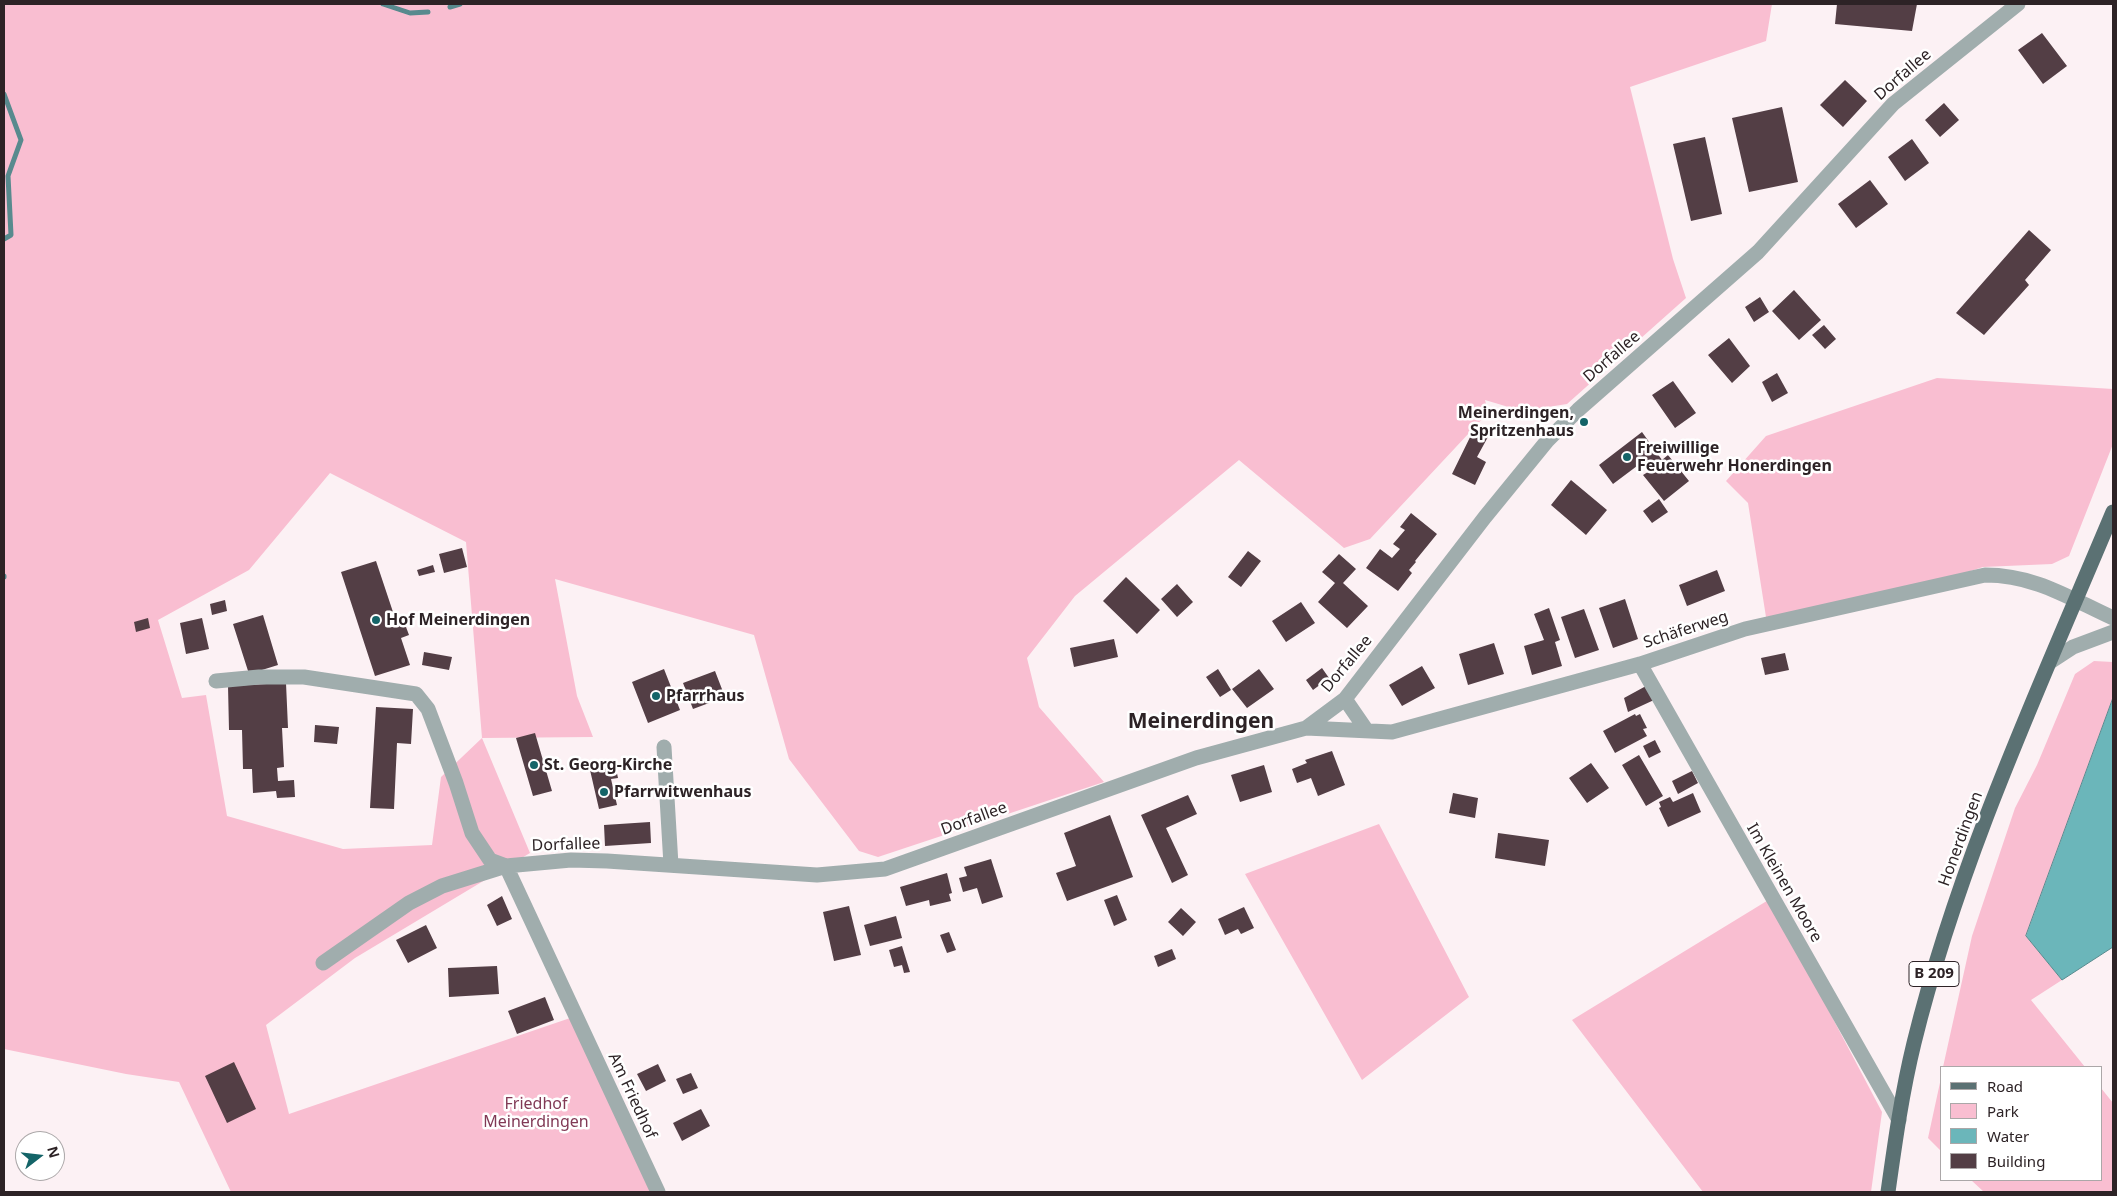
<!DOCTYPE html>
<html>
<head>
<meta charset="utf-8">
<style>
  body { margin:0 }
  #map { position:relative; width:2117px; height:1196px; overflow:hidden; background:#fcf1f4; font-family:"Noto Sans",sans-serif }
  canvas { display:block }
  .frame { position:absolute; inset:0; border:5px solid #2d2326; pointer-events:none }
  .legend { position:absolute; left:1940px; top:1066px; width:162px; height:115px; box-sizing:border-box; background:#fff; border:1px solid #aba7a8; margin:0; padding:6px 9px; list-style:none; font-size:15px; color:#2d2326 }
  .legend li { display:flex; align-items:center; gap:10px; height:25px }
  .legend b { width:25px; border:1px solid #aba7a8 }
  .north { position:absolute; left:15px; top:1131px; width:50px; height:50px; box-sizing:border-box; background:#fff; border:1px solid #aba7a8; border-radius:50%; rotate:74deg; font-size:14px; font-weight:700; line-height:20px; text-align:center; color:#2d2326 }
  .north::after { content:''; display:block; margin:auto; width:18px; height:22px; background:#146468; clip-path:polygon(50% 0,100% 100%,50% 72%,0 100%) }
</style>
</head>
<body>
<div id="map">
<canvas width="2117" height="1196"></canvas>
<div class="frame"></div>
<ul class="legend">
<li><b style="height:6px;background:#5b7173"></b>Road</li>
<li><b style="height:14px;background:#f9bed1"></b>Park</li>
<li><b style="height:14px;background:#6bb6ba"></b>Water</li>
<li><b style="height:14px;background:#533e45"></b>Building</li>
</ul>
<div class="north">N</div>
</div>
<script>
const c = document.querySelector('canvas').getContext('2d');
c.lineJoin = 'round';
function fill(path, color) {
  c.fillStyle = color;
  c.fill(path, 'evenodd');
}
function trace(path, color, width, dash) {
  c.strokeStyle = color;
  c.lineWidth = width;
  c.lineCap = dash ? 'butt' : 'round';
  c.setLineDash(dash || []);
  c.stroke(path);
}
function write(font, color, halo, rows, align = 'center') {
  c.font = font + ' "Noto Sans",sans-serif';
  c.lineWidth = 5;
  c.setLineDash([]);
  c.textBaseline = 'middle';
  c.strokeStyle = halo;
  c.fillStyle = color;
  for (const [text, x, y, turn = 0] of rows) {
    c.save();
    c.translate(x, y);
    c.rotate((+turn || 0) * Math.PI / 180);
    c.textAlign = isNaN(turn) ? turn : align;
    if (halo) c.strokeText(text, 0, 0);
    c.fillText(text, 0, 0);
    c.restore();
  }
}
fill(new Path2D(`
  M 4,4 L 1772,4 L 1766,41 L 1630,87 L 1673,259 L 1686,298 L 1567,404 L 1522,411 L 1485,400 L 1488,412 L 1484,417 L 1370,539 L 1344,548 L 1239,460 L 1075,596 L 1027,658 L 1039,707 L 1104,782 L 878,857 L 859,851 L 789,759 L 754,635 L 555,579 L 577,696 L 593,737 L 482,738 L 530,853 L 355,958 L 266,1025 L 289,1114 L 579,1015 L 660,1192 L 231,1192 L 179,1082 L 126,1074 L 4,1049 ZM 330,473 L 466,542 L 482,738 L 441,777 L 432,845 L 343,849 L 227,816 L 206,695 L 182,698 L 158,620 L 249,570 Z
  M 1937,378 L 2113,389 L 2113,444 L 2069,556 L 2052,564 L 1983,567 L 1863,606 L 1766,617 L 1748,503 L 1726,481 L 1766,436 Z
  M 2094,661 L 2113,662 L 2113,698 L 2026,936 L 2062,980 L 2031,1000 L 2085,1067 L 1943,1067 L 1972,936 L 2015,808 L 2037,765 L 2075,674 Z
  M 1379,824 L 1469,997 L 1362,1080 L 1245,874 Z
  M 1770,899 L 1882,1112 L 1871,1192 L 1703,1192 L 1572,1020 Z
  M 1941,1078 L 1941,1151 L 1928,1138 Z
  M 2101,1088 L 2113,1103 L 2113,1192 L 1984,1192 L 1971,1180 L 2101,1180 Z`), '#f9bed1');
const water = new Path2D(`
  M 2113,698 L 2113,947 L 2062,980 L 2026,936 Z`);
fill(water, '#6bb6ba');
trace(water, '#588a8e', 1);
trace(new Path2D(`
  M 383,4 L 410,13 L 428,12
  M 450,7 L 460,4
  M 4,94 L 21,140 L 8,176 L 11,235 L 4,239
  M 4,576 L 4,577`), '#588a8e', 5);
fill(new Path2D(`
  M 1837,4 L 1917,4 L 1912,31 L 1835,24 Z
  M 2042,33 L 2067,66 L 2043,84 L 2018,50 Z
  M 1845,80 L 1867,101 L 1843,127 L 1820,105 Z
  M 1944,103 L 1959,120 L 1940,137 L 1925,120 Z
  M 1782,107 L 1798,182 L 1749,192 L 1732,118 Z
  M 1705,137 L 1722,214 L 1691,221 L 1673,144 Z
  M 1912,139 L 1929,163 L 1905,181 L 1888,157 Z
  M 1870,180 L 1888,204 L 1856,228 L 1838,204 Z
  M 2029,230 L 2051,250 L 2025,280 L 2029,285 L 1984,335 L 1956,313 Z
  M 1794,290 L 1821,320 L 1799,340 L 1772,311 Z
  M 1760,297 L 1769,312 L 1754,322 L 1745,307 Z
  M 1824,325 L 1836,339 L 1825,349 L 1812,335 Z
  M 1729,338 L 1750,366 L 1732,383 L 1708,355 Z
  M 1777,373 L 1788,393 L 1772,402 L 1762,382 Z
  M 1673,381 L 1696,413 L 1675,428 L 1652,395 Z
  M 1475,427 L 1489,435 L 1477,457 L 1486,462 L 1475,485 L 1452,474 Z
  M 1642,432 L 1662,460 L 1668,455 L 1689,481 L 1664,501 L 1643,475 L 1648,472 L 1641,463 L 1613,484 L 1599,465 Z
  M 1571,480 L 1607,510 L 1586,535 L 1551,505 Z
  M 1659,499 L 1668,512 L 1652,523 L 1643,511 Z
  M 1411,513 L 1437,534 L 1415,561 L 1416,562 L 1409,570 L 1412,573 L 1398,591 L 1366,568 L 1380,549 L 1392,558 L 1400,549 L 1393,544 L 1405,530 L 1400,527 Z
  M 462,548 L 467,567 L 444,573 L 439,554 Z
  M 1248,551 L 1261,561 L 1241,587 L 1228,577 Z
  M 1339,554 L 1356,569 L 1343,583 L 1368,606 L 1347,628 L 1318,602 L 1335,583 L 1322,572 Z
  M 376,561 L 396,621 L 403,619 L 409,635 L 401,638 L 410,665 L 375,676 L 341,572 Z
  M 433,565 L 435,572 L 419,576 L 417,570 Z
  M 1717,570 L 1725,591 L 1687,606 L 1679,585 Z
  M 1126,577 L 1160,610 L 1137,634 L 1103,601 Z
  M 1177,584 L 1193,602 L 1177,617 L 1161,599 Z
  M 1625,599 L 1638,639 L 1613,648 L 1599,608 Z
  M 225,600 L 227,611 L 212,615 L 210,604 Z
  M 1301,602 L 1315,623 L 1286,642 L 1272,621 Z
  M 1549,608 L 1560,640 L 1555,642 L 1562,666 L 1532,675 L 1524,646 L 1544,640 L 1534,614 Z
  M 1584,609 L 1599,650 L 1575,658 L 1561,617 Z
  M 263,615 L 278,665 L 249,674 L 233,624 Z
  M 148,618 L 150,628 L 136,632 L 134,622 Z
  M 202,618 L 209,649 L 186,654 L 180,623 Z
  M 1114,639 L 1118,657 L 1074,667 L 1070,648 Z
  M 1494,643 L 1504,674 L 1468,685 L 1459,654 Z
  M 424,652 L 452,657 L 449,670 L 422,665 Z
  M 1785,653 L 1789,670 L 1765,675 L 1761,658 Z
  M 1422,666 L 1435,688 L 1402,706 L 1389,685 Z
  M 1322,668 L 1329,678 L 1313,690 L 1306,680 Z
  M 664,669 L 680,710 L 648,723 L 632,682 Z
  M 1218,669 L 1231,690 L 1220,697 L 1206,677 Z
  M 1259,669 L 1274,689 L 1247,708 L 1232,689 Z
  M 715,671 L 725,697 L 693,709 L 683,683 Z
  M 286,683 L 288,728 L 282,728 L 284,767 L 277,768 L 278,781 L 294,780 L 295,797 L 277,798 L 276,791 L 253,793 L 252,769 L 243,769 L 242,730 L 229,730 L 228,686 Z
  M 1646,686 L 1654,700 L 1628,712 L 1624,698 Z
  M 376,707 L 413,709 L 411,744 L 397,743 L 394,809 L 370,808 Z
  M 1635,714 L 1636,716 L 1640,714 L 1647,728 L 1643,729 L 1647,736 L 1615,753 L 1603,731 Z
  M 315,725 L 339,727 L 337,744 L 314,742 Z
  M 535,733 L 552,791 L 533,796 L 516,738 Z
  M 1655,740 L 1661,752 L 1649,758 L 1643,746 Z
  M 1332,751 L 1345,785 L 1318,796 L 1311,778 L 1297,783 L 1292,769 L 1307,763 L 1305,760 Z
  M 1639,755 L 1663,796 L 1646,806 L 1622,765 Z
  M 1591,763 L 1609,788 L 1587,803 L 1569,778 Z
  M 615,764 L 618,778 L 611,779 L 617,805 L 599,809 L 590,770 Z
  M 1264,765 L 1272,792 L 1240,802 L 1231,775 Z
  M 1692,771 L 1698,783 L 1678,794 L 1672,781 Z
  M 1453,793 L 1478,798 L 1475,818 L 1449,813 Z
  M 1693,793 L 1701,812 L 1668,827 L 1659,808 L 1661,807 L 1659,802 L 1670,797 L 1673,802 Z
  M 1188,795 L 1197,814 L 1166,828 L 1188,875 L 1172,883 L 1141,815 Z
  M 1110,815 L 1133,877 L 1067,901 L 1056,873 L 1076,866 L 1064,833 Z
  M 650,822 L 651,843 L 605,846 L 604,825 Z
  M 1498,833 L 1549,840 L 1545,866 L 1495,858 Z
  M 991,859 L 1003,897 L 982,904 L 977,888 L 963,892 L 959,878 L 967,876 L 964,867 Z
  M 947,873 L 952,893 L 949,894 L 951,901 L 930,906 L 929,900 L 906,906 L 900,887 Z
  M 1117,895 L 1127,920 L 1114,926 L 1104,900 Z
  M 502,896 L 512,919 L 497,926 L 487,905 Z
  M 849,906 L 861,955 L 834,961 L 823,912 Z
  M 1244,907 L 1254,928 L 1241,934 L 1238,929 L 1225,935 L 1218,919 Z
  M 1181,908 L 1196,922 L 1183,936 L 1168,922 Z
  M 896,916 L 902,938 L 870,946 L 864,925 Z
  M 426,925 L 437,948 L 408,963 L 396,940 Z
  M 949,932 L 956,950 L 947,953 L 940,935 Z
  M 902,946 L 910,972 L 904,973 L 902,965 L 894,967 L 889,950 Z
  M 1172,949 L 1176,959 L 1158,967 L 1154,956 Z
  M 497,966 L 499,994 L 449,997 L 448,968 Z
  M 545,997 L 554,1020 L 517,1034 L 508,1011 Z
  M 234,1062 L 256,1109 L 227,1123 L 205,1076 Z
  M 658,1064 L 666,1081 L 646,1091 L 637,1074 Z
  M 691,1073 L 698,1088 L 683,1094 L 676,1079 Z
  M 701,1109 L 710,1126 L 682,1141 L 673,1123 Z`), '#533e45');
trace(new Path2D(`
  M 2050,662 L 2073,647 L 2113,632
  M 1640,664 L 1899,1120
  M 216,681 L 259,677 L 304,677 L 416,694 L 428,709 L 456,783 L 472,833 L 490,860 L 506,866
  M 1345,699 L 1367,731
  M 1306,728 L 1392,732 L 1640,664 L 1745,629 L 1985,575 C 2035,575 2069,598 2113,618
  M 664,747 L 671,865
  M 506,866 L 658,1192
  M 323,963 L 409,903 L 442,886 L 506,866 L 571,860 L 607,861 L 817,875 L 885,869 L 1196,758 L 1306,728 L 1345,699 L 1485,517 L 1547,441 L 1578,410 L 1758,252 L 1893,104 L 2018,4`), '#a0adad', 15);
trace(new Path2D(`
  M 1888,1192 C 1895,1142 1902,1092 1914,1043 C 1959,860 2040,686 2113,512`), '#5b7173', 15);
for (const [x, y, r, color] of [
  [1584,422,5,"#146468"],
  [1627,457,5,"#146468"],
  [376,620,5,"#146468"],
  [656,696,5,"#146468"],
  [534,765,5,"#146468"],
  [604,792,5,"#146468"]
]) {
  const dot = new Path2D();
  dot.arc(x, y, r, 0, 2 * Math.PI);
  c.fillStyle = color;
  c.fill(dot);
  trace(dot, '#fff', 2);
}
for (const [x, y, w] of [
  [1934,974,50]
]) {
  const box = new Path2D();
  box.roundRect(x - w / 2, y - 12.5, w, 25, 4);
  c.fillStyle = '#fff';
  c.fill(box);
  trace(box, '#2d2326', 1);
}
write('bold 15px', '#2d2326', null, [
  ["B 209",1934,974]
]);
write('16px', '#2d2326', '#fff', [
  ["Dorfallee",1903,75,-41],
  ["Dorfallee",1612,357,-41],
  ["Schäferweg",1686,630,-18],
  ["Dorfallee",1347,664,-50],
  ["Dorfallee",974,819,-20],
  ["Honerdingen",1961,839,-70],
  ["Dorfallee",566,845,-2],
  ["Im Kleinen Moore",1784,883,60],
  ["Am Friedhof",632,1096,65]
]);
write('bold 16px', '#2d2326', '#fff', [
  ["Meinerdingen,",1574,413,"right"],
  ["Spritzenhaus",1574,431,"right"],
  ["Freiwillige",1637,448],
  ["Feuerwehr Honerdingen",1637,466],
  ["Hof Meinerdingen",386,620],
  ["Pfarrhaus",666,696],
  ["St. Georg-Kirche",544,765],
  ["Pfarrwitwenhaus",614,792]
], 'left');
write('16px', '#813955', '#fff', [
  ["Friedhof",536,1104],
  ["Meinerdingen",536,1122]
]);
write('bold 21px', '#2d2326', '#fff', [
  ["Meinerdingen",1201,722]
]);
</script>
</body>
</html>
